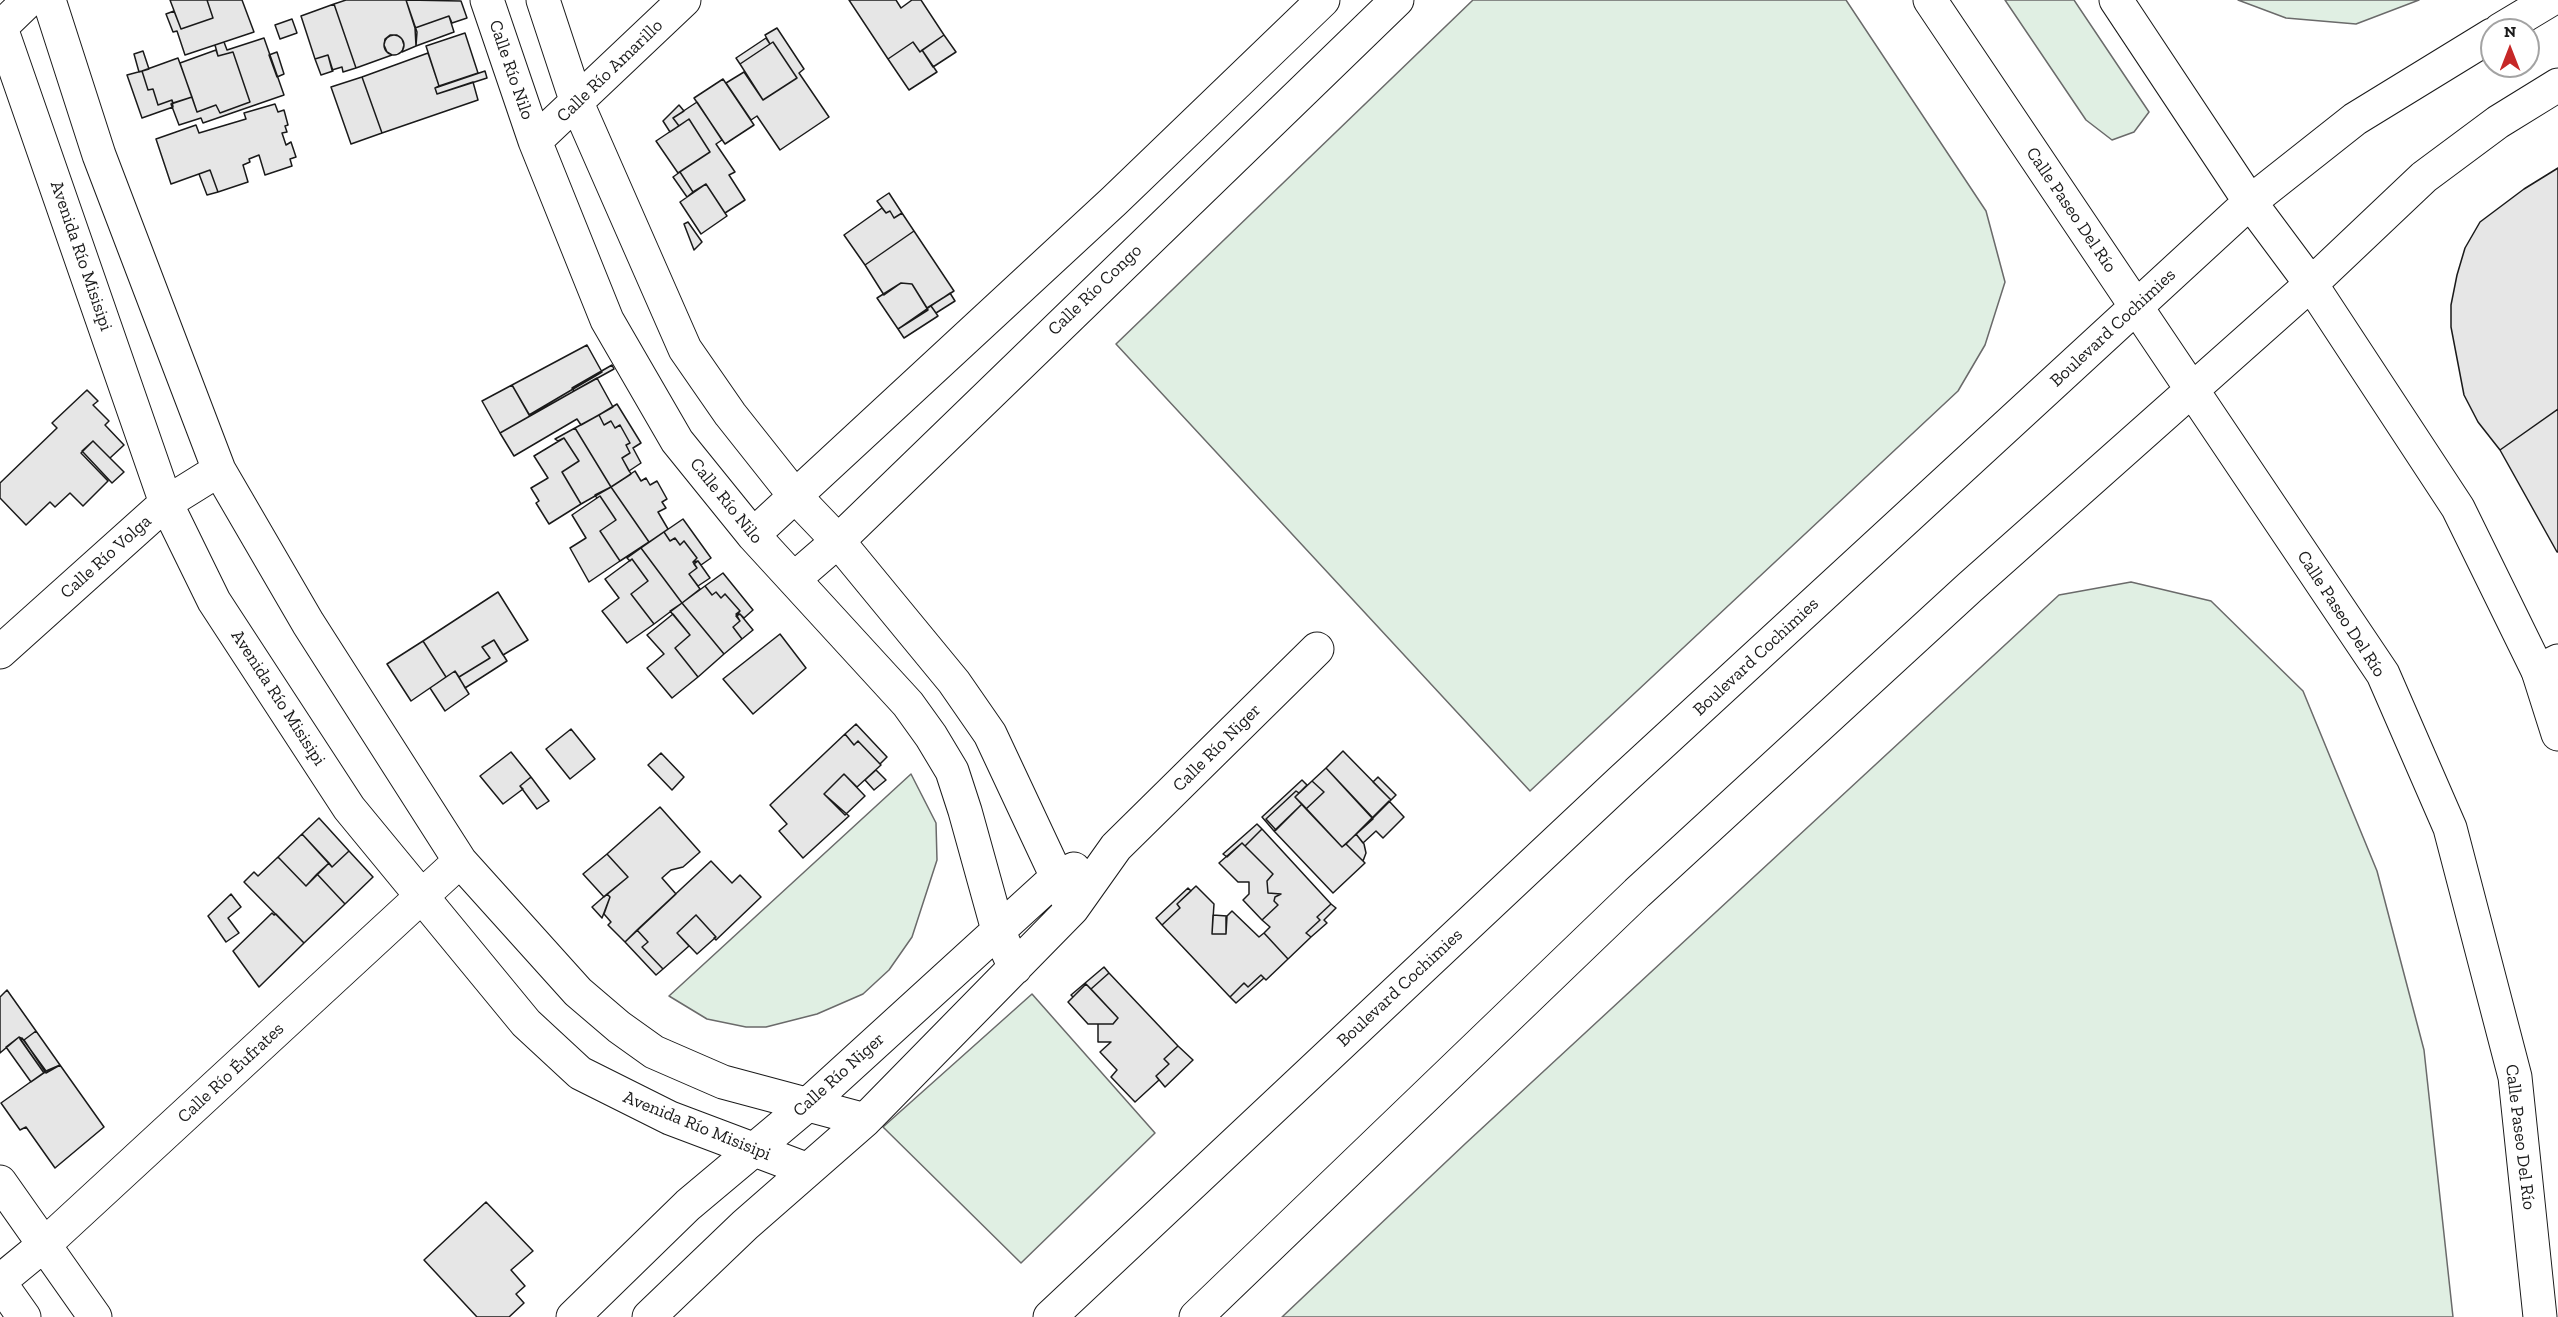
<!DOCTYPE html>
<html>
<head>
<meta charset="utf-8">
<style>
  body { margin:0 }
  #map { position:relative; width:2558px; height:1317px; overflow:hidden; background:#fff; font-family:"Zilla Slab",serif }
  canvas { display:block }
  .north { position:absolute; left:2480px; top:18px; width:60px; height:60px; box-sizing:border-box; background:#fff; border:2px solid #a3a3a3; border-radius:50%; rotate:0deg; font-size:16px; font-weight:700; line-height:24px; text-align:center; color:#1a1a1a }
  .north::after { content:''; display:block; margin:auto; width:21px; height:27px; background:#c62828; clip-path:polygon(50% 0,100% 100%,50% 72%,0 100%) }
</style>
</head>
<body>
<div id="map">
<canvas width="2558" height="1317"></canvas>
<div class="north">N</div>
</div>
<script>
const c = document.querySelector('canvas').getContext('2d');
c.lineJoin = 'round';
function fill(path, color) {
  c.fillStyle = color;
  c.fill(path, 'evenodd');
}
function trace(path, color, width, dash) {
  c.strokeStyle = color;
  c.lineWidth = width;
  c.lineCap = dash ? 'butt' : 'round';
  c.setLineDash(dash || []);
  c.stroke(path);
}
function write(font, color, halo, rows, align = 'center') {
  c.font = font + ' "Zilla Slab",serif';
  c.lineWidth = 4.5;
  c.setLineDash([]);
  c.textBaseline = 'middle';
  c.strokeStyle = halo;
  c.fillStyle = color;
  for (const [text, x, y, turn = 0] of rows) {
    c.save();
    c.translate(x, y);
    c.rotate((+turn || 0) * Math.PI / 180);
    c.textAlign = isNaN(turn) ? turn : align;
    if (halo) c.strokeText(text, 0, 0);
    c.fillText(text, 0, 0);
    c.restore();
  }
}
const green = new Path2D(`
  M 1473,0 L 1846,0 L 1986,211 L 2005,282 L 1985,345 L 1958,391 L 1530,791 L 1116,344 Z
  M 2005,0 L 2074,0 L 2149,112 L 2134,132 L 2112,140 L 2086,120 Z
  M 2238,0 L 2419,0 L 2356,24 L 2286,18 Z
  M 2131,582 L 2211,601 L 2303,691 L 2377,871 L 2424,1050 L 2453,1317 L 1282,1317 L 1466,1143 L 2059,595 Z
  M 911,774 L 936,823 L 937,860 L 912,937 L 889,970 L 863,994 L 817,1014 L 766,1027 L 746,1027 L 707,1019 L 669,996 Z
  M 1032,994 L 1155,1133 L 1021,1263 L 883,1127 Z`);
fill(green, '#e0efe3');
trace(green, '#6a6a6a', 1.5);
const building = new Path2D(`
  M 170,0 L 207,0 L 213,18 L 181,29 Z
  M 207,0 L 242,0 L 254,32 L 185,55 L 177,31 L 173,32 L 166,14 L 174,11 L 181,29 L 213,18 Z
  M 346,0 L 406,0 L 417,32 L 416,46 L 402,52 L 404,45 L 402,39 L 397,35 L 390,35 L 385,39 L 384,45 L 387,52 L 392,55 L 356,68 L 334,4 Z
  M 406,0 L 461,1 L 467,18 L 452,23 L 449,16 L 415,28 Z
  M 849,0 L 896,0 L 901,8 L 912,0 L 921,0 L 944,35 L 920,52 L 913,42 L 888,59 Z
  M 334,4 L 356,68 L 343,72 L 342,67 L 332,70 L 328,55 L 315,59 L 301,16 Z
  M 449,16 L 454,32 L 416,46 L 415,28 Z
  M 292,19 L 297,33 L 280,39 L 275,25 Z
  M 777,28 L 804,69 L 799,73 L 829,117 L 780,150 L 757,116 L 751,120 L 726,83 L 744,72 L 763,100 L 797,78 L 773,42 L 770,44 L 765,35 Z
  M 465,33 L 478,73 L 439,86 L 426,46 Z
  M 944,35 L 956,52 L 933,67 L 922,50 Z
  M384 45a10 10 0 1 1 20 0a10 10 0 1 1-20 0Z
  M 264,38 L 284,95 L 203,123 L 201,118 L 179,125 L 171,104 L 192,97 L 197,112 L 216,105 L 220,113 L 250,102 L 233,52 L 218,56 L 215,45 L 224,42 L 227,50 Z
  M 766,38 L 770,44 L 740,64 L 736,58 Z
  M 773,42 L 797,78 L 763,100 L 740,64 Z
  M 913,42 L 920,52 L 922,50 L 937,72 L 909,90 L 888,59 Z
  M 216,50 L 218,56 L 233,52 L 250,102 L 220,113 L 216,105 L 197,112 L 180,63 Z
  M 143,51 L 149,69 L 139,72 L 134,54 Z
  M 277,52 L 284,74 L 277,77 L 269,55 Z
  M 428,53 L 439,86 L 435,88 L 437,94 L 473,82 L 478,100 L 382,133 L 362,77 Z
  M 328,55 L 333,71 L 321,75 L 315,59 Z
  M 178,58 L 192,97 L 173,103 L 172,100 L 158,105 L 153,89 L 148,90 L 142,71 Z
  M 142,71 L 148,90 L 153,89 L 158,105 L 172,100 L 173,107 L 142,118 L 127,75 Z
  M 485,71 L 487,78 L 437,94 L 435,88 Z
  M 362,77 L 382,133 L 351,144 L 331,87 Z
  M 723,79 L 754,125 L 725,144 L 694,98 Z
  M 697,102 L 722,140 L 716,144 L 735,172 L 729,175 L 745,200 L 725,213 L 706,184 L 693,192 L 680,172 L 710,152 L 689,119 L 679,126 L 673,118 Z
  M 275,104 L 278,112 L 284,110 L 288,125 L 285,126 L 287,132 L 282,133 L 286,145 L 291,142 L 296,157 L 290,159 L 292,166 L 265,175 L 259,155 L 249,159 L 250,162 L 243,165 L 248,182 L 218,192 L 210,170 L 171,184 L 156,139 L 196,125 L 199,133 L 246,119 L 244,113 Z
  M 679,105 L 684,111 L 673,118 L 679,126 L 670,132 L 663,121 Z
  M 689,119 L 710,152 L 678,173 L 656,141 Z
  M 2558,168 L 2558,409 L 2500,450 L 2478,422 L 2464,395 L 2451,327 L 2451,305 L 2457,275 L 2465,248 L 2480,222 L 2524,189 Z
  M 210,170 L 218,192 L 207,195 L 199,174 Z
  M 680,172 L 693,192 L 687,197 L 673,177 Z
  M 706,184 L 727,216 L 701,234 L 680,202 Z
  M 889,193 L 902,213 L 894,218 L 890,211 L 886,213 L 877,201 Z
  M 882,208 L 886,213 L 890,211 L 894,218 L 902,213 L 914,231 L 865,265 L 844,235 Z
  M 688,222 L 702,242 L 694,250 L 684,224 Z
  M 914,231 L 954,291 L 927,308 L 912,284 L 901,283 L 884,295 L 865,265 Z
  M 901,283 L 912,284 L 928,310 L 898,329 L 877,298 Z
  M 950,293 L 955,301 L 936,313 L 931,306 Z
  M 931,306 L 938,316 L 904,338 L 898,329 Z
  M 587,345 L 602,372 L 529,415 L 512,385 Z
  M 612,365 L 614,369 L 574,391 L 572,388 Z
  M 597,378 L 613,407 L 581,425 L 577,419 L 514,456 L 500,433 Z
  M 512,385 L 530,416 L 500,433 L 482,401 Z
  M 87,390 L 98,401 L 93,405 L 109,421 L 105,425 L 124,445 L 110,458 L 93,441 L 81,453 L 108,481 L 83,506 L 70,493 L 55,507 L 50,502 L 26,525 L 0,498 L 0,483 L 57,428 L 52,423 Z
  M 617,404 L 641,443 L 633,448 L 641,463 L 629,471 L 622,458 L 630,453 L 626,445 L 630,443 L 620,425 L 615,428 L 611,421 L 604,425 L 599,415 Z
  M 2558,409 L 2558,552 L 2557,552 L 2500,450 Z
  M 599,415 L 604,425 L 611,421 L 615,428 L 620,425 L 630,443 L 626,445 L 630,453 L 622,458 L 631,474 L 611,487 L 575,428 Z
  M 575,428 L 611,487 L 581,504 L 562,472 L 579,461 L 564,438 L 558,441 L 555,439 Z
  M 564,438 L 579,461 L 562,472 L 581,504 L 549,524 L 536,503 L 539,501 L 531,488 L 548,478 L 534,456 Z
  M 93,441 L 124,472 L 112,483 L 82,451 Z
  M 635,471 L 641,481 L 646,478 L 650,485 L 657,481 L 667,499 L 662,502 L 666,508 L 658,512 L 668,529 L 649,542 L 611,487 Z
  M 611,487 L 649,542 L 620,561 L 600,531 L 616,520 L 600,496 L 597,498 L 595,495 Z
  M 600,496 L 616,520 L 600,531 L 620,561 L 589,582 L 570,548 L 586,538 L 572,515 Z
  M 683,519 L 711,558 L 701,565 L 698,561 L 693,562 L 697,558 L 684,541 L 680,545 L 675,538 L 670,541 L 664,532 Z
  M 664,532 L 670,541 L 675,538 L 680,545 L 684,541 L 697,558 L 693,562 L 697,568 L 689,574 L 700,589 L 682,603 L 641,548 Z
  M 641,548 L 682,603 L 654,624 L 631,594 L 648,581 L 632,559 L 630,561 L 627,558 Z
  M 632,559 L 648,581 L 631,594 L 654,624 L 627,643 L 602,611 L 619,598 L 605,579 Z
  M 698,561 L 710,578 L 698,586 L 689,574 L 697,568 L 694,564 Z
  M 723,573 L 753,610 L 744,618 L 740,614 L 736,616 L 740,611 L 725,594 L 721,598 L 716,592 L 712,595 L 705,586 Z
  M 705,586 L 712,595 L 716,592 L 721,598 L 725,594 L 740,611 L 736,614 L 740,621 L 733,627 L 742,639 L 724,654 L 682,603 Z
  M 498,592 L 528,640 L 503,655 L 494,640 L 482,647 L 490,658 L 459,677 L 455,671 L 446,677 L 423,641 Z
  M 682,603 L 724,654 L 698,677 L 675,648 L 690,635 L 670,611 Z
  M 673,614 L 690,635 L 675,648 L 698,677 L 672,698 L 647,668 L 664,654 L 647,635 Z
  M 740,614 L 753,630 L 742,639 L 733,627 L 740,621 L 736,616 Z
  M 780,634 L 806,668 L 753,714 L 723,679 Z
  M 494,640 L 507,661 L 465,688 L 459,677 L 490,658 L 482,647 Z
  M 423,641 L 446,677 L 411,701 L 387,664 Z
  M 455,671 L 469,694 L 445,711 L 430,688 Z
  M 856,724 L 887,757 L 880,764 L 858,741 L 854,745 L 845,734 Z
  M 571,729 L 595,759 L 570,779 L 546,749 Z
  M 845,734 L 854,745 L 858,741 L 881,765 L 857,787 L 844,774 L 824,794 L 849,816 L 803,858 L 779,831 L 787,824 L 770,805 Z
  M 1343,751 L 1391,800 L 1373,818 L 1326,768 Z
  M 511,752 L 531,777 L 520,786 L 523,789 L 503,804 L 480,776 Z
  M 661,753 L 684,777 L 672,790 L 648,765 Z
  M 1326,768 L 1373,819 L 1342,847 L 1306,809 L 1324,792 L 1312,781 Z
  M 876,770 L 886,780 L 874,790 L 865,780 Z
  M 844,774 L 865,796 L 845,815 L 824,794 Z
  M 531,777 L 549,801 L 537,809 L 520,786 Z
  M 1378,777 L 1396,795 L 1391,800 L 1373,782 Z
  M 1302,780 L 1307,785 L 1299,793 L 1296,791 L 1266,819 L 1276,830 L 1274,831 L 1262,817 Z
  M 1312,781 L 1324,792 L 1306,809 L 1295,797 Z
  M 1296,791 L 1299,793 L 1295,797 L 1302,804 L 1276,830 L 1266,819 Z
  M 1389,801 L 1404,817 L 1383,838 L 1376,831 L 1363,843 L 1356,834 Z
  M 1302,804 L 1342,847 L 1346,844 L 1365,863 L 1333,893 L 1274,831 Z
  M 660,807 L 700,852 L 683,867 L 671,870 L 662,878 L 676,894 L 625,942 L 608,925 L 611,922 L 604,914 L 610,897 L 607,894 L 628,877 L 607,854 Z
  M 319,818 L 349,851 L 332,867 L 302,834 Z
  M 1257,824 L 1262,829 L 1245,846 L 1242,843 L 1227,857 L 1223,854 Z
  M 1262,829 L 1331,904 L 1317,917 L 1320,920 L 1306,933 L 1311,937 L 1288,959 L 1264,933 L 1270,927 L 1262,920 L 1278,905 L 1274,901 L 1275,897 L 1281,894 L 1268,893 L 1267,881 L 1273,874 L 1245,846 Z
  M 302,834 L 329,863 L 306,886 L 278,857 Z
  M 1356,834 L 1364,844 L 1366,853 L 1363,861 L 1346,844 Z
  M 1242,843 L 1273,874 L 1267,881 L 1268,893 L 1281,894 L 1275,897 L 1274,901 L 1278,905 L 1262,920 L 1243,900 L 1249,894 L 1249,882 L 1238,882 L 1219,863 Z
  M 349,851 L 373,877 L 345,904 L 317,874 L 329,863 L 332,867 Z
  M 607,854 L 628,877 L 604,897 L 583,874 Z
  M 278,857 L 306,886 L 317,874 L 345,904 L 304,943 L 244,882 L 254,872 L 258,876 Z
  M 711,861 L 732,883 L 740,875 L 761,897 L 716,940 L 714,938 L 716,937 L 696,915 L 677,933 L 689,946 L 663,969 L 642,947 L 648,942 L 637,930 Z
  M 1196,886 L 1214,904 L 1212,934 L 1226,934 L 1226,917 L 1232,911 L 1259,937 L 1264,933 L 1288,959 L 1266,980 L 1261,975 L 1248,987 L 1244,983 L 1230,997 L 1162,925 L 1180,908 L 1177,904 Z
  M 1188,888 L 1191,891 L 1177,904 L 1180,908 L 1162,925 L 1156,918 Z
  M 231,894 L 241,907 L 228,918 L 239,933 L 226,942 L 208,916 Z
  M 607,894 L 610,897 L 602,918 L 592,907 Z
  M 1331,904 L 1336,908 L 1324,920 L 1327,923 L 1311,937 L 1306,933 L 1320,920 L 1317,917 Z
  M 272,913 L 274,915 L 276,914 L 304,943 L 259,987 L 233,951 Z
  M 696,915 L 716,937 L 697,954 L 677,933 Z
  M 1213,915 L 1227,916 L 1226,934 L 1212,934 Z
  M 637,930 L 648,942 L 642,947 L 663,969 L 656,975 L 625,942 Z
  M 1104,967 L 1109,973 L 1091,989 L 1086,984 L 1073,997 L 1071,995 Z
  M 1109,973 L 1178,1046 L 1164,1059 L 1169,1064 L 1156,1076 L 1159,1080 L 1135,1102 L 1111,1077 L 1117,1070 L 1100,1052 L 1111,1042 L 1098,1042 L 1098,1024 L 1113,1024 L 1118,1018 L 1091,989 Z
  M 1261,975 L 1264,978 L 1236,1003 L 1230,997 L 1244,983 L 1248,987 Z
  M 1086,984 L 1118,1018 L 1113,1024 L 1088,1024 L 1068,1002 Z
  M 7,990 L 36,1031 L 24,1040 L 19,1037 L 0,1053 L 0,997 Z
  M 36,1031 L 60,1065 L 46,1073 L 24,1040 Z
  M 19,1037 L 44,1073 L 31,1082 L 6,1047 Z
  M 22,1038 L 46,1071 L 44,1073 L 20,1039 Z
  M 1178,1046 L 1193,1060 L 1165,1087 L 1156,1076 L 1169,1064 L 1164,1059 Z
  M 60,1065 L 104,1127 L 55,1168 L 26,1127 L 20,1130 L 1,1103 L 46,1071 Z
  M 486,1202 L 533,1251 L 511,1270 L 525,1286 L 516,1294 L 524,1303 L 509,1317 L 477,1317 L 424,1260 Z`);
fill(building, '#e6e6e6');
trace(building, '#1a1a1a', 1.5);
const minor = new Path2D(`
  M 49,0 L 99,155 L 219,470 L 308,623 L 460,861 L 578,992 L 619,1027 L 654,1052 L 723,1082 L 865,1120
  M 487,0 L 535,141 L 607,320 L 677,441 L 753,535 L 908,704 L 931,736 L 952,771 L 965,811 L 998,930 L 1015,968
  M 543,0 L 577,103 L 685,349 L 730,414 L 795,496 L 838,541 L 954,682 L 990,734 L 1072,909
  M 0,25 L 166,503 L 214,601 L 349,808 L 526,1023 L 580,1073 L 670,1118 L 808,1170
  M 0,28 L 29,0
  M 535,141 L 684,0
  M 753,535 L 1114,201 L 1323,0
  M 794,579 L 838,541 L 1397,0
  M 0,652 L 166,503 L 219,470
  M 2538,671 L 2558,661
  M 0,1182 L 95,1317
  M 0,1281 L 45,1244 L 460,861
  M 0,1283 L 24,1317
  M 573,1317 L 688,1205 L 806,1106 L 1056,878 L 1074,869
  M 649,1317 L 745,1225 L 865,1120 L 1072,909 L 1116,847 L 1317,649`);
const major = new Path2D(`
  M 1930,0 L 2383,674 L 2450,828 L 2515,1077 L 2540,1317
  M 2116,0 L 2250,202 L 2311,284 L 2458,508 L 2538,671 L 2558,734
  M 2500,30 L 2550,0
  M 1050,1317 L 1621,781 L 2250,202 L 2355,119 L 2492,35
  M 1196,1317 L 1637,893 L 1969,588 L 2311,284 L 2424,177 L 2498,122 L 2558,85`);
trace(minor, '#1a1a1a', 35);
trace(major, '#1a1a1a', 35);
trace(minor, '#fff', 33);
trace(major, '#fff', 33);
write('18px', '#1a1a1a', '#fff', [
  ["Calle Río Nilo",511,70,71],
  ["Calle Río Amarillo",610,71,-44],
  ["Calle Paseo Del Río",2071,210,56],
  ["Avenida Río Misisipi",81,256,71],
  ["Calle Río Congo",1095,290,-44],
  ["Boulevard Cochimies",2113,328,-43],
  ["Calle Río Nilo",726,501,51],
  ["Calle Río Volga",106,557,-42],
  ["Calle Paseo Del Río",2341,614,57],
  ["Boulevard Cochimies",1756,657,-43],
  ["Avenida Río Misisipi",278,698,57],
  ["Calle Río Niger",1217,748,-45],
  ["Boulevard Cochimies",1400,988,-43],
  ["Calle Río Éufrates",231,1073,-43],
  ["Calle Río Niger",839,1075,-42],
  ["Avenida Río Misisipi",697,1126,22],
  ["Calle Paseo Del Río",2520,1137,83]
]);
</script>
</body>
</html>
